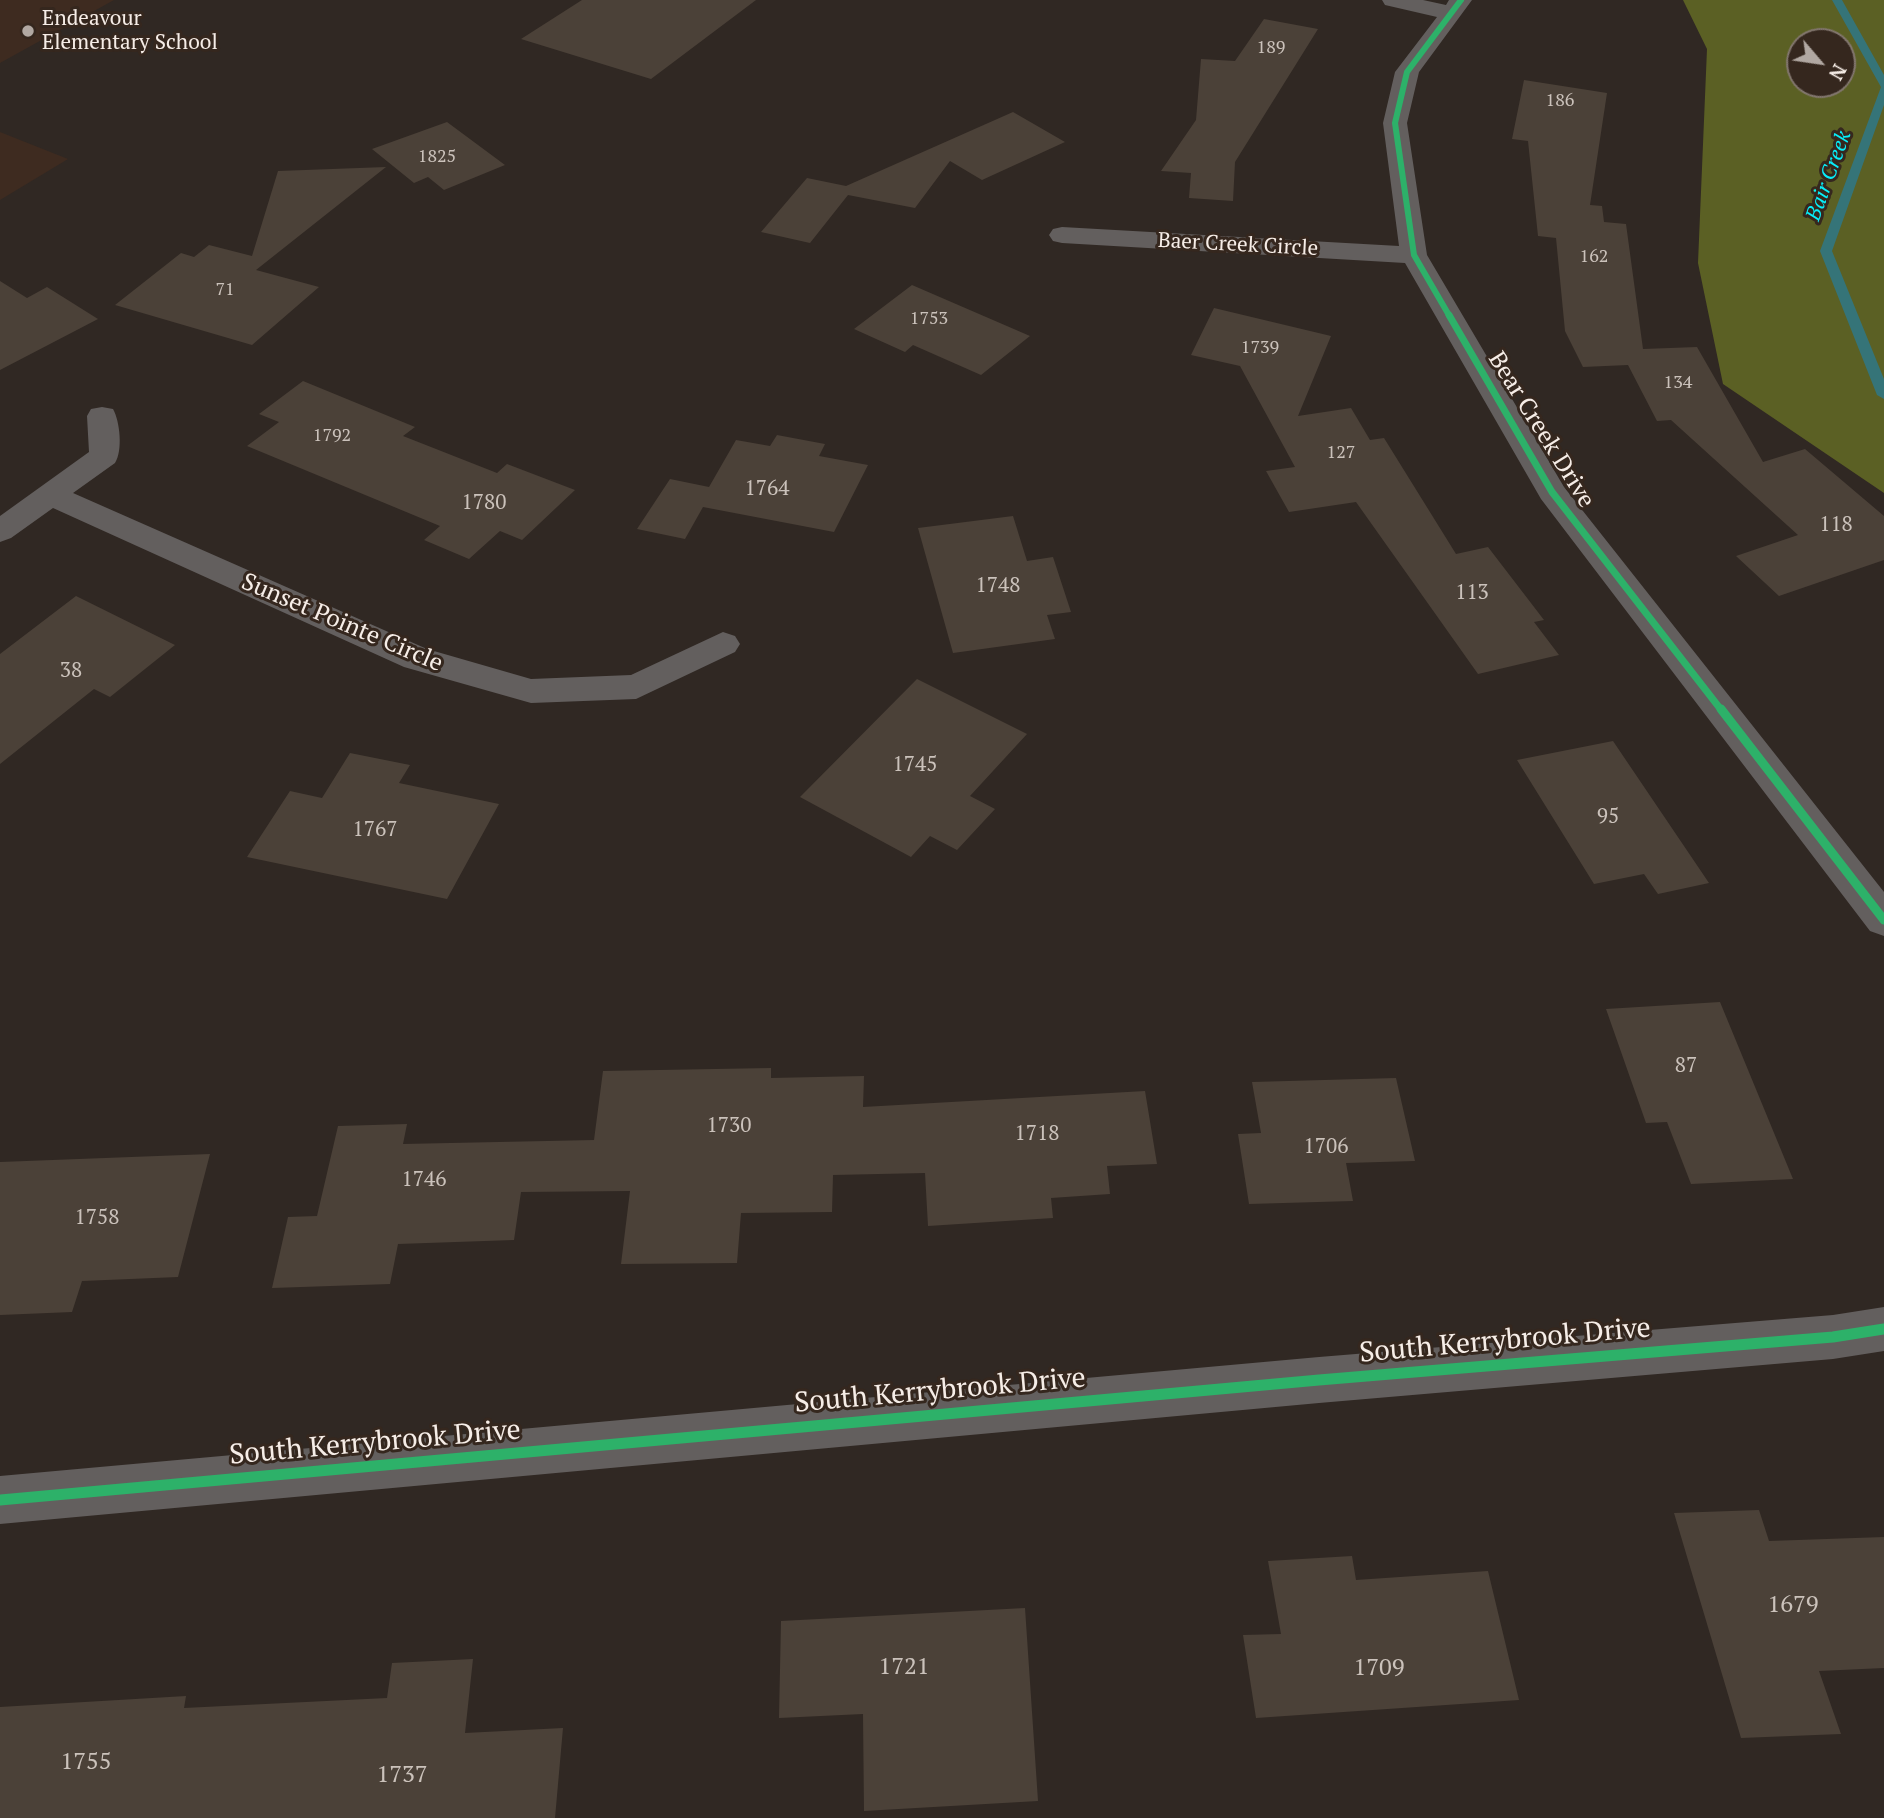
<!DOCTYPE html>
<html>
<head>
<meta charset="utf-8">
<style>
  body { margin:0 }
  #map { position:relative; width:1884px; height:1818px; overflow:hidden; background:#302823; font-family:"PT Serif",serif }
  canvas { display:block }
  .north { position:absolute; left:1786px; top:28px; width:70px; height:70px; box-sizing:border-box; background:#35271e; border:2px solid #82766e; border-radius:50%; rotate:119deg; font-size:19px; font-weight:700; line-height:28px; text-align:center; color:#f6ede7 }
  .north::after { content:''; display:block; margin:auto; width:24px; height:32px; background:#b1a8a2; clip-path:polygon(50% 0,100% 100%,50% 72%,0 100%) }
</style>
</head>
<body>
<div id="map">
<canvas width="1884" height="1818"></canvas>
<div class="north">N</div>
</div>
<script>
const c = document.querySelector('canvas').getContext('2d');
c.lineJoin = 'round';
function fill(path, color) {
  c.fillStyle = color;
  c.fill(path, 'evenodd');
}
function trace(path, color, width, dash) {
  c.strokeStyle = color;
  c.lineWidth = width;
  c.lineCap = dash ? 'butt' : 'round';
  c.setLineDash(dash || []);
  c.stroke(path);
}
function write(font, color, halo, rows, align = 'center') {
  c.font = font + ' "PT Serif",serif';
  c.lineWidth = 6;
  c.setLineDash([]);
  c.textBaseline = 'middle';
  c.strokeStyle = halo;
  c.fillStyle = color;
  for (const [text, x, y, turn = 0] of rows) {
    c.save();
    c.translate(x, y);
    c.rotate((+turn || 0) * Math.PI / 180);
    c.textAlign = isNaN(turn) ? turn : align;
    if (halo) c.strokeText(text, 0, 0);
    c.fillText(text, 0, 0);
    c.restore();
  }
}
fill(new Path2D(`
  M 0,0 L 114,0 L 0,63 Z
  M 0,132 L 68,159 L 0,200 Z`), '#3e2b20');
fill(new Path2D(`
  M 1683,0 L 1884,0 L 1884,493 L 1723,384 L 1698,263 L 1707,49 ZM 1800,42 L 1842,42 L 1842,84 L 1800,84 Z`), '#5b6024');
fill(new Path2D(`
  M 1832,0 L 1842,0 L 1884,75 L 1884,105 L 1832,251 L 1884,379 L 1884,399 L 1877,395 L 1820,251 L 1881,87 Z`), '#357478');
fill(new Path2D(`
  M 582,0 L 756,0 L 651,79 L 521,39 Z
  M 1264,19 L 1318,29 L 1235,162 L 1233,201 L 1189,198 L 1191,173 L 1161,171 L 1196,120 L 1201,59 L 1235,61 Z
  M 1524,80 L 1607,93 L 1590,205 L 1602,206 L 1604,222 L 1626,224 L 1643,349 L 1697,347 L 1763,462 L 1805,449 L 1884,516 L 1884,560 L 1779,596 L 1736,556 L 1798,535 L 1671,420 L 1657,421 L 1628,365 L 1583,367 L 1565,331 L 1556,238 L 1538,236 L 1528,141 L 1512,139 Z
  M 1013,112 L 1065,142 L 982,180 L 950,161 L 915,208 L 848,195 L 810,243 L 761,232 L 807,178 L 846,186 Z
  M 447,122 L 505,165 L 444,190 L 428,177 L 414,183 L 372,149 Z
  M 386,167 L 256,270 L 319,287 L 252,345 L 115,305 L 181,253 L 194,257 L 209,245 L 252,256 L 278,171 Z
  M 0,281 L 27,298 L 47,287 L 98,319 L 0,370 Z
  M 912,285 L 1030,336 L 981,375 L 913,345 L 905,352 L 854,329 Z
  M 1214,308 L 1331,336 L 1298,416 L 1351,408 L 1370,440 L 1384,438 L 1456,554 L 1488,547 L 1544,620 L 1534,622 L 1559,655 L 1478,674 L 1356,502 L 1289,512 L 1266,471 L 1295,467 L 1240,366 L 1191,355 Z
  M 303,381 L 415,427 L 403,436 L 497,473 L 507,464 L 575,490 L 522,540 L 500,531 L 469,559 L 424,540 L 440,526 L 247,446 L 279,422 L 259,414 Z
  M 777,435 L 825,444 L 819,456 L 868,465 L 834,532 L 703,507 L 685,539 L 637,529 L 670,479 L 709,487 L 736,440 L 770,446 Z
  M 1013,516 L 1027,561 L 1053,557 L 1071,612 L 1047,615 L 1055,639 L 953,653 L 918,528 Z
  M 76,596 L 175,645 L 110,697 L 94,689 L 0,764 L 0,654 Z
  M 917,679 L 1027,734 L 970,796 L 995,809 L 957,850 L 930,836 L 911,857 L 800,797 Z
  M 1613,741 L 1709,883 L 1658,894 L 1644,874 L 1594,884 L 1517,760 Z
  M 350,753 L 410,765 L 399,783 L 499,804 L 447,899 L 247,857 L 290,791 L 322,798 Z
  M 1720,1002 L 1793,1179 L 1691,1184 L 1667,1122 L 1646,1123 L 1606,1009 Z
  M 771,1068 L 771,1078 L 864,1076 L 863,1107 L 1145,1091 L 1157,1164 L 1107,1166 L 1110,1194 L 1051,1198 L 1053,1218 L 928,1226 L 925,1173 L 833,1175 L 832,1212 L 741,1213 L 737,1263 L 621,1264 L 630,1191 L 521,1192 L 514,1240 L 398,1244 L 390,1284 L 272,1288 L 288,1217 L 317,1216 L 338,1126 L 407,1124 L 403,1144 L 594,1140 L 603,1071 Z
  M 1396,1078 L 1415,1161 L 1346,1163 L 1353,1201 L 1249,1204 L 1238,1134 L 1261,1133 L 1252,1082 Z
  M 210,1154 L 178,1277 L 82,1281 L 72,1312 L 0,1315 L 0,1162 Z
  M 1759,1510 L 1769,1541 L 1884,1537 L 1884,1668 L 1819,1671 L 1841,1734 L 1741,1738 L 1674,1513 Z
  M 1352,1556 L 1356,1580 L 1488,1571 L 1519,1700 L 1256,1718 L 1243,1635 L 1281,1634 L 1268,1561 Z
  M 1025,1608 L 1038,1801 L 864,1811 L 863,1714 L 779,1718 L 781,1621 Z
  M 473,1659 L 465,1733 L 563,1728 L 555,1818 L 0,1818 L 0,1707 L 186,1696 L 184,1708 L 387,1698 L 392,1663 Z`), '#4b4138');
fill(new Path2D(`
  M 1382,0 L 1423,0 L 1446,5 L 1449,0 L 1472,0 L 1419,72 L 1407,123 L 1427,255 L 1564,487 L 1884,892 L 1884,936 L 1870,931 L 1541,499 L 1405,263 L 1062,243 L 1053,241 L 1049,235 L 1053,229 L 1062,227 L 1399,246 L 1383,123 L 1395,72 L 1437,17 L 1385,5 Z
  M 102,407 L 113,409 C 120,421 123,451 115,463 L 73,493 L 427,649 L 531,679 L 631,675 L 723,632 L 735,636 L 740,644 L 735,652 L 636,699 L 531,703 L 404,667 L 53,508 L 11,538 L 0,542 L 0,516 L 89,452 L 87,416 L 91,409 Z
  M 1884,1307 L 1884,1351 L 1833,1359 L 1319,1403 L 0,1524 L 0,1476 L 1319,1357 L 1833,1315 Z`), '#635f5e');
trace(new Path2D(`
  M 1450,317 L 1414,255 L 1395,123 L 1407,72 L 1461,0`), '#2db169', 6);
trace(new Path2D(`
  M 1449,315 L 1552,492 L 1722,711`), '#2db169', 7);
trace(new Path2D(`
  M 1721,709 L 1884,920`), '#2db169', 9);
trace(new Path2D(`
  M 0,1500 L 1319,1380 L 1833,1337 L 1884,1329`), '#2db169', 11);
for (const [x, y, r, color] of [
  [28,31,7,"#b1a8a2"]
]) {
  const dot = new Path2D();
  dot.arc(x, y, r, 0, 2 * Math.PI);
  c.fillStyle = color;
  c.fill(dot);
  trace(dot, '#35271e', 2.5);
}
write('18px', '#cbc2bb', null, [
  ["189",1271,48],
  ["186",1560,101],
  ["1825",437,157],
  ["162",1594,257],
  ["71",225,290],
  ["1753",929,319],
  ["1739",1260,348],
  ["134",1678,383],
  ["1792",332,436],
  ["127",1341,453]
]);
write('21px', '#f6ede7', '#35271e', [
  ["Endeavour",42,19],
  ["Elementary School",42,43]
], 'left');
write('italic 21px', '#07eef9', '#35271e', [
  ["Bair Creek",1829,176,-70]
]);
write('21px', '#f6ede7', '#35271e', [
  ["Baer Creek Circle",1238,245,3]
]);
write('21px', '#cbc2bb', null, [
  ["1764",767,489],
  ["1780",484,503],
  ["118",1836,525],
  ["1748",998,586],
  ["113",1472,593],
  ["38",71,671],
  ["1745",915,765],
  ["95",1608,817],
  ["1767",375,830],
  ["87",1686,1066],
  ["1730",729,1126],
  ["1718",1037,1134],
  ["1706",1326,1147],
  ["1746",424,1180],
  ["1758",97,1218]
]);
write('24px', '#f6ede7', '#35271e', [
  ["Bear Creek Drive",1541,430,58],
  ["Sunset Pointe Circle",342,623,23]
]);
write('24px', '#cbc2bb', null, [
  ["1679",1793,1605],
  ["1721",904,1667],
  ["1709",1379,1668],
  ["1755",86,1762],
  ["1737",402,1775]
]);
write('28px', '#f6ede7', '#35271e', [
  ["South Kerrybrook Drive",1505,1341,-5],
  ["South Kerrybrook Drive",940,1391,-5],
  ["South Kerrybrook Drive",375,1443,-5]
]);
</script>
</body>
</html>
